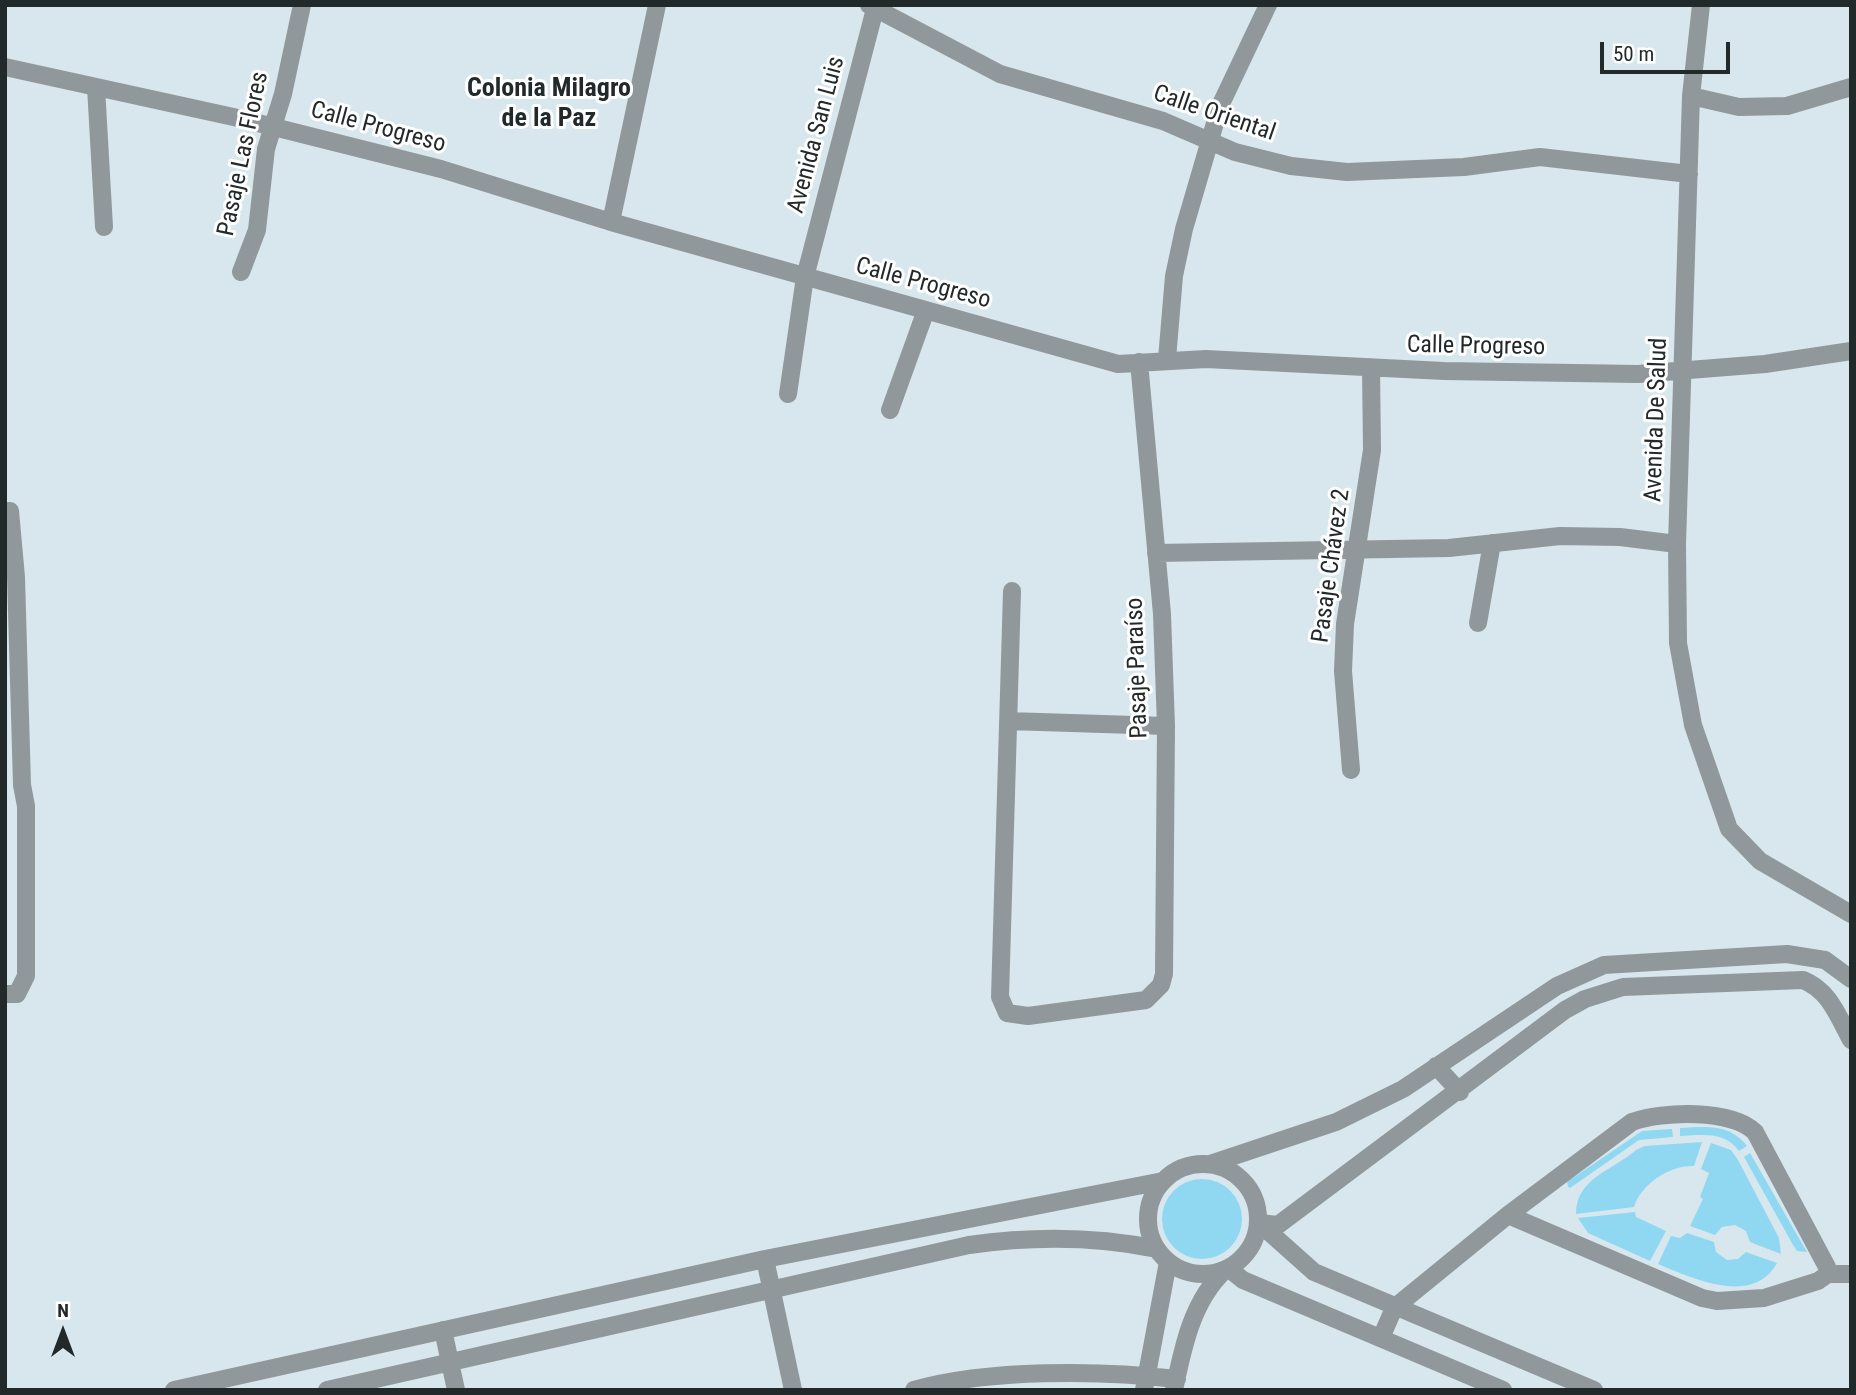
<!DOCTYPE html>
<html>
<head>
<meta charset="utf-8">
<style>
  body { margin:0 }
  #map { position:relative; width:1856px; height:1395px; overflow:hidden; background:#d7e7ed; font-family:"Roboto Condensed",sans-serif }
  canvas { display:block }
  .frame { position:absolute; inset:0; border:7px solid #22292b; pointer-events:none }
  .north { position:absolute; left:28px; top:1297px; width:70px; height:70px; -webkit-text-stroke:5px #fff; paint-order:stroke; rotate:0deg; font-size:19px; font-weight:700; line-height:28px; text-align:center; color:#22292b }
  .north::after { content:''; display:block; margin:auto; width:24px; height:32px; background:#22292b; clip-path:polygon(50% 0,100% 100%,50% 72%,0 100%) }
  .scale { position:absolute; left:1600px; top:42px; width:130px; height:32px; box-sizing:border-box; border:4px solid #22292b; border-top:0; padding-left:9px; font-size:21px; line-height:24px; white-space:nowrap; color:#22292b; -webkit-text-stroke:5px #fff; paint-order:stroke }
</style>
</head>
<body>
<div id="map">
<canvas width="1856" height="1395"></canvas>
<div class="frame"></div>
<div class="north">N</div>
<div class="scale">50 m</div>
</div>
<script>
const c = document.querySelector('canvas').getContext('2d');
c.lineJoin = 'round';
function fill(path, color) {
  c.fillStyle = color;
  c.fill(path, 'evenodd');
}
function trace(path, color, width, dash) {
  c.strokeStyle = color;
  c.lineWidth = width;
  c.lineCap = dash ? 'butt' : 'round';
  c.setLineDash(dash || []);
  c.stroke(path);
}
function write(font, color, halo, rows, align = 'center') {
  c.font = font + ' "Roboto Condensed",sans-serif';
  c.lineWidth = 6;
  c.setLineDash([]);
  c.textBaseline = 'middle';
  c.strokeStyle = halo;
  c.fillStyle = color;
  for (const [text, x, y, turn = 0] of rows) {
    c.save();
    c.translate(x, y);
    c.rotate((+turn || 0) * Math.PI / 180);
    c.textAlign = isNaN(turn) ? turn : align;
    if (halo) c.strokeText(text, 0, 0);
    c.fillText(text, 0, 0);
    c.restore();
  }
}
fill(new Path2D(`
  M 1680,1128 C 1706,1127 1729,1123 1747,1146 L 1739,1151 C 1724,1131 1704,1135 1680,1136 Z
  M 1672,1129 L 1673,1137 L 1639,1140 L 1570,1188 L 1568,1187 L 1567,1182 L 1642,1131 Z
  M 1702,1142 L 1694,1166 C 1670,1165 1641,1184 1634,1207 L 1576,1214 C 1576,1178 1612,1171 1636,1150 L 1645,1146 Z
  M 1711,1143 L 1731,1150 L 1738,1160 L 1779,1238 L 1781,1254 L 1750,1242 L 1746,1231 L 1735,1225 L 1722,1227 L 1715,1235 L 1690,1226 L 1703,1199 L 1700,1197 L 1709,1173 L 1701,1169 Z
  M 1750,1153 L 1800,1240 L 1807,1252 L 1797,1251 L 1793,1245 L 1744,1157 Z
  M1162 1219a40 40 0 1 1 80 0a40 40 0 1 1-80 0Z
  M 1635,1212 L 1636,1217 L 1666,1231 L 1650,1261 L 1588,1233 L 1578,1218 Z
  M 1687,1233 L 1714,1242 L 1716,1252 L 1727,1260 L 1738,1259 L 1746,1252 L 1777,1263 C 1753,1307 1692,1278 1658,1264 L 1671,1236 L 1680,1238 Z`), '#90d8f2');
trace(new Path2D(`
  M 869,5 L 1000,74 L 1163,121 L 1235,152 L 1291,166 L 1347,172 L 1464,167 L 1540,157 L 1689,174
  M 1701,5 L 1691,96 L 1677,544 L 1678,643 L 1693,725 L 1729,829 L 1760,861 L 1851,914
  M 5,67 L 238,118 L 441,169 L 611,222 L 1118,364 L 1206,359 L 1444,371 L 1638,374 L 1765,364 L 1851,351
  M 96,87 L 104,227
  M 1691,96 L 1739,107 L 1787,106 L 1851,87
  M 611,222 L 657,5
  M 241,272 L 257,230 L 266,149 L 283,94 L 302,5
  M 1167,359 L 1174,276 L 1184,229 L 1220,106 L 1268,5
  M 788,394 L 805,277 L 876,5
  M 890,410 L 926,310
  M 5,511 L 10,511 L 16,577 L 22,785 L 26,806 L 26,976 L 17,994 L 5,994
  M 1156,553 L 1449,548 L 1560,536 L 1620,537 L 1677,544
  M 1012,591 L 1000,997 L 1007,1013 L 1028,1016 L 1146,1000 L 1161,985 L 1164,974 L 1166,726 L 1162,614 L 1139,362
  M 1478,623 L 1492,543
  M 1008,721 L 1166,726
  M 1351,770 L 1343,671 L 1345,624 L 1372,450 L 1371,368
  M 1436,1066 L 1460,1092
  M1148 1219a55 55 0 1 1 110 0a55 55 0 1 1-110 0Z
  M 1210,1164 L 1336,1122 L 1403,1089 L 1557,986 L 1604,965 L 1787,954 L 1825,960 L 1851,979
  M 1508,1215 L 1702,1298 L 1717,1301 L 1764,1298 L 1818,1281 L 1828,1274 L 1851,1274
  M 1259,1223 L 1278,1225 L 1565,1010 L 1585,999 L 1623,987 L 1803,980 C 1829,990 1838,1016 1851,1040
  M 1259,1223 L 1314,1272 L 1594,1390
  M 765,1259 L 793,1390
  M 1228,1268 L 1243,1280 L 1503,1390
  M 443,1330 L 456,1390
  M 1381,1338 L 1394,1308 L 1508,1215 L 1632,1122 C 1663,1111 1731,1109 1755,1132 L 1827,1267 L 1828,1274
  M 174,1390 L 765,1259 L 1163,1181
  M 327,1390 L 969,1245 C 1033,1236 1094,1236 1157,1249
  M 914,1390 C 987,1369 1101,1370 1177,1379
  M 1144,1390 L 1168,1262
  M 1174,1390 C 1183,1347 1192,1301 1225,1270`), '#91989b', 18);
write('24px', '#22292b', '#fff', [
  ["Calle Oriental",1214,114,19],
  ["Calle Progreso",378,128,15],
  ["Avenida San Luis",817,135,-75],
  ["Pasaje Las Flores",244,154,-78],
  ["Calle Progreso",923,284,15],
  ["Calle Progreso",1476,347,1],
  ["Avenida De Salud",1657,420,-88],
  ["Pasaje Chávez 2",1332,566,-82],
  ["Pasaje Paraíso",1138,668,-92]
]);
write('bold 26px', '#22292b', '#fff', [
  ["Colonia Milagro",549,89],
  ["de la Paz",549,119]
]);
</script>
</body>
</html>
